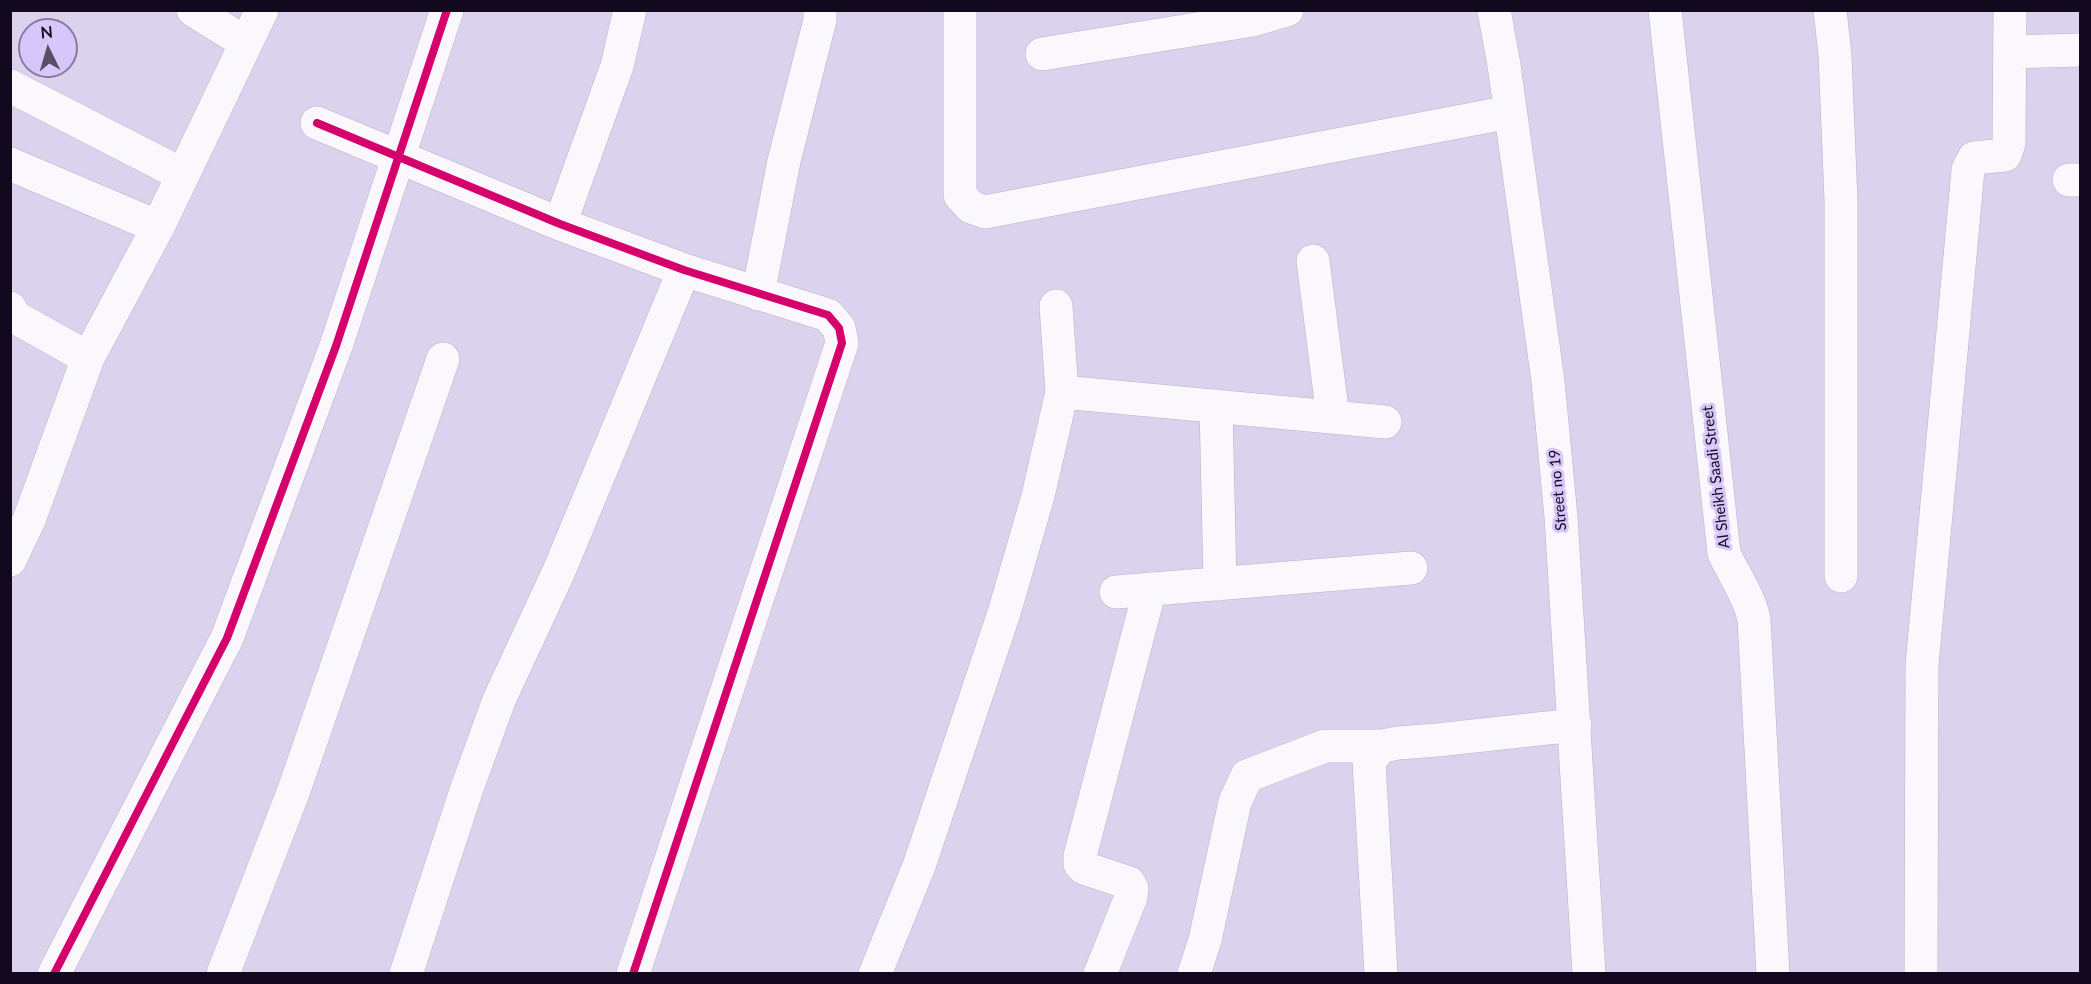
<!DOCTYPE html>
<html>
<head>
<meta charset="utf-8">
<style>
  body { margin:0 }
  #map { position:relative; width:2091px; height:984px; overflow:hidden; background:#dbd2ed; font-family:Lato,sans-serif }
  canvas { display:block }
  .frame { position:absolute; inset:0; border:12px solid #12091f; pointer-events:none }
  .north { position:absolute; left:18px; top:18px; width:60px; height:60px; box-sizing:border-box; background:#d7c6f9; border:2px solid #887aa2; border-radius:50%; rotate:355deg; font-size:16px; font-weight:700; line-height:24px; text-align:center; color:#12091f }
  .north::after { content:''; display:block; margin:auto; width:21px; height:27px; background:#584f67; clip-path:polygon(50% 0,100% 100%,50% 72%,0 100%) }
</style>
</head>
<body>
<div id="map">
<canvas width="2091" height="984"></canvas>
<div class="frame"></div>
<div class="north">N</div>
</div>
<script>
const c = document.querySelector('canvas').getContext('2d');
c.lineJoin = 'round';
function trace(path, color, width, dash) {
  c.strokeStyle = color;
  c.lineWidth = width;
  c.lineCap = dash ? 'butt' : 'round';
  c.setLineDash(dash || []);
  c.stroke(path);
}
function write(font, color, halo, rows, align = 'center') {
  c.font = font + ' Lato,sans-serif';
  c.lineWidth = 6;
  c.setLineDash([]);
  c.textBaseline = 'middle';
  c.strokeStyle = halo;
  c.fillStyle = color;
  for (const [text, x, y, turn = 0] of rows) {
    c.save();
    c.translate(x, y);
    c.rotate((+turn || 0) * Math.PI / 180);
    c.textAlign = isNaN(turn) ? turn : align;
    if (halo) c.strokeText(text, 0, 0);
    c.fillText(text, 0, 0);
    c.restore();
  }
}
const minor = new Path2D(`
  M 193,10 L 246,43
  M 960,10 L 960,195 L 971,207 L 985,212 L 1510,112
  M 1494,10 L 1504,65 L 1548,381 L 1561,517 L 1589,974
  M 1665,10 L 1724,553 C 1734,576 1749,595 1754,619 L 1773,974
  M 1830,10 L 1835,55 L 1841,201 L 1841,576
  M 2010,52 L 2080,50
  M 1042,54 L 1253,20 L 1287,10
  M 10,86 L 183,175
  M 317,123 L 560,224 L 684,270 L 828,315 L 839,328 L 842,343 L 633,974
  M 10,164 L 158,227
  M 2069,180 L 2080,180
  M 560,224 L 617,66 L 630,10
  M 1313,261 L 1333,417
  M 758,294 L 784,161 L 820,20 L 820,10
  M 10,308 L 15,317 L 88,358
  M 1062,392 L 1385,422
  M 1216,406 L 1220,584
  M 10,560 L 29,520 L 88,358 L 158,227 L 262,10
  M 1116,592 L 1411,568
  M 54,974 L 227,638 L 336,346 L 447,10
  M 223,974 L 294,790 L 443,359
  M 406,974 L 466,791 L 499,700 L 559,571 L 684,270
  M 875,974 L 919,866 L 1004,613 L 1038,496 L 1062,392 L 1056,306
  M 1100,974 L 1131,897 L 1132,889 L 1129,883 L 1084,868 L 1080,864 L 1080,856 L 1150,589
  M 1194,974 L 1205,940 L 1235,802 L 1247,776 L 1325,746 L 1382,746 L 1398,743 L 1437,740 L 1575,725
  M 1381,974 L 1369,761 L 1382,746
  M 1921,974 L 1922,665 L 1968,170 L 1974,158 L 2005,155 L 2009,143 L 2010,10`);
trace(minor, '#b8b0c8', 34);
trace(minor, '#faf8fc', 33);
trace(new Path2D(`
  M 317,123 L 560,224 L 684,270 L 828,315 L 839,328 L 842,343 L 633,974
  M 54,974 L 227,638 L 336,346 L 447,10`), '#d6006c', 8);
write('15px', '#12091f', '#d7c6f9', [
  ["Al Sheikh Saadi Street",1716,477,-97],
  ["Street no 19",1558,490,-95]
]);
</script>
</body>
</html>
